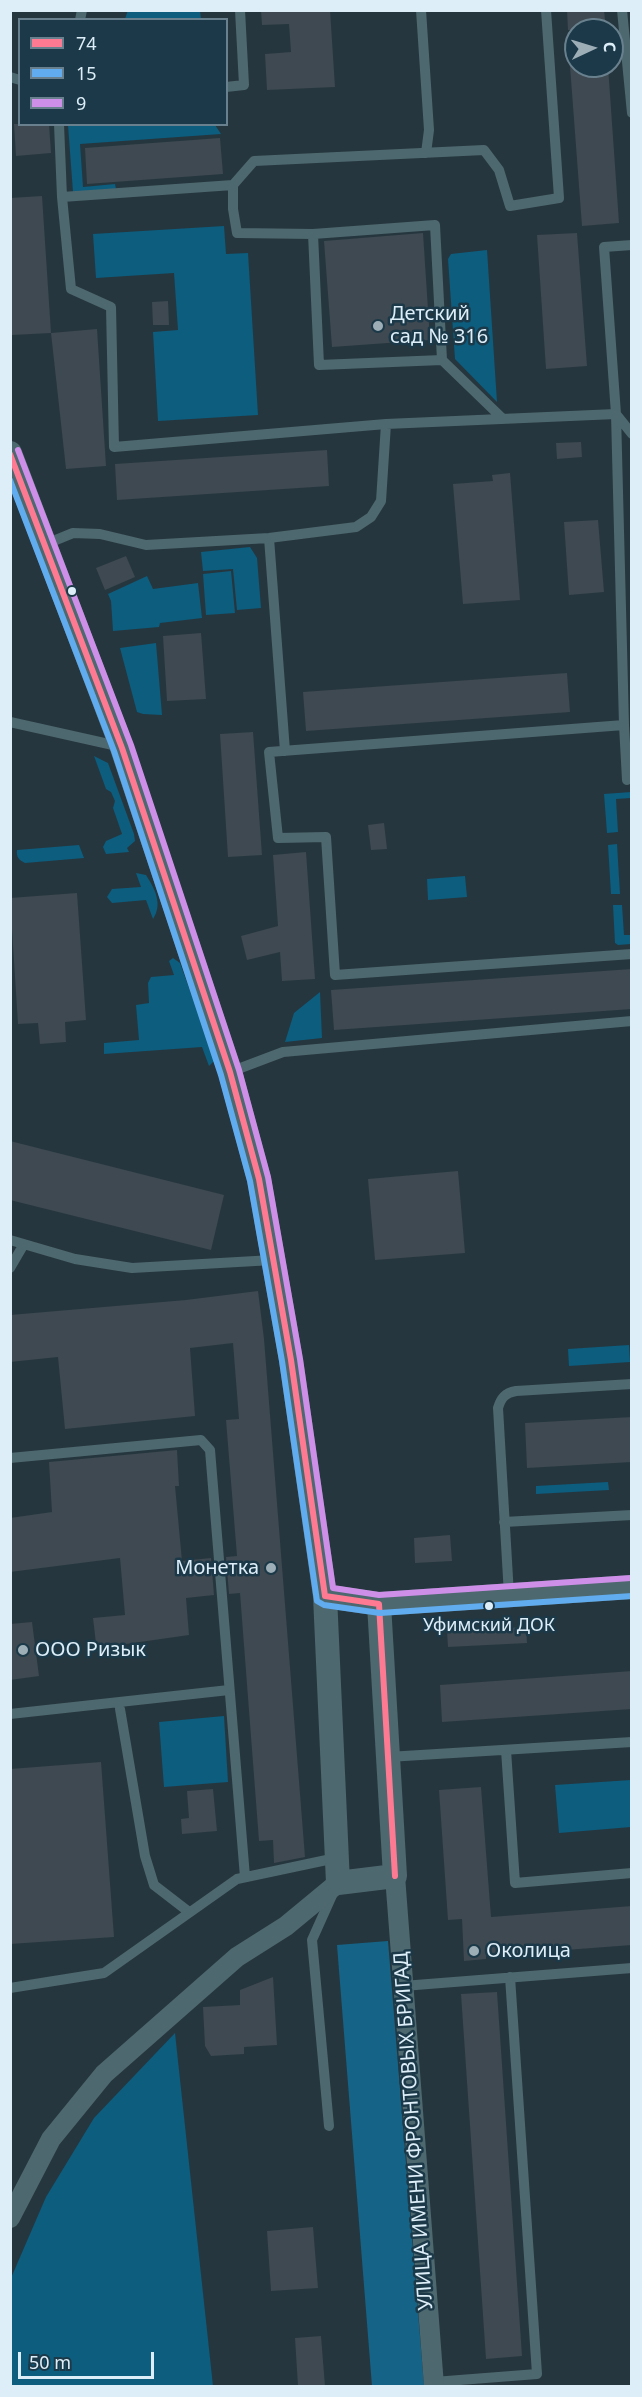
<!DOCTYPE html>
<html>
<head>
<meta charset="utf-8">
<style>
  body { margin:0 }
  #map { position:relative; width:642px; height:2397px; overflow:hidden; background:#26363e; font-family:"Noto Sans",sans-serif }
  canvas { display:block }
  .frame { position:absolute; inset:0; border:12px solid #ddeef8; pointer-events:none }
  .legend { position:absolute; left:18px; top:18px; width:210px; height:108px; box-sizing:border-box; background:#1b3948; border:2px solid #69818e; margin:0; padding:8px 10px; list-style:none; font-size:18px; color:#ddeef8 }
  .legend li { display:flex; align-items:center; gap:12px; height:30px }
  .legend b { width:30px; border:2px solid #69818e }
  .north { position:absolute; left:564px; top:18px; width:60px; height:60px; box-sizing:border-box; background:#1b3948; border:2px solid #69818e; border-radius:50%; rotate:86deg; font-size:16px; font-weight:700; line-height:24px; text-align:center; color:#ddeef8 }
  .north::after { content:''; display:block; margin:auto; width:21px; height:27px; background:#9daeb7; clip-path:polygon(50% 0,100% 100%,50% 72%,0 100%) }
  .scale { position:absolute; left:18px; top:2352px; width:136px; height:27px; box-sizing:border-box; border:3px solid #ddeef8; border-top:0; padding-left:8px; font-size:18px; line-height:21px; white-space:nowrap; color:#ddeef8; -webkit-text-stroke:4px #1b3948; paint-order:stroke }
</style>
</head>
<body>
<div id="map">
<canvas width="642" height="2397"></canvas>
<div class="frame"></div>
<ul class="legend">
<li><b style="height:8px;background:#fe7a93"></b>74</li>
<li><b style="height:8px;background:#60acee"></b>15</li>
<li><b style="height:8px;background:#ce8fe9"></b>9</li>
</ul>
<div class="north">С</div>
<div class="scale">50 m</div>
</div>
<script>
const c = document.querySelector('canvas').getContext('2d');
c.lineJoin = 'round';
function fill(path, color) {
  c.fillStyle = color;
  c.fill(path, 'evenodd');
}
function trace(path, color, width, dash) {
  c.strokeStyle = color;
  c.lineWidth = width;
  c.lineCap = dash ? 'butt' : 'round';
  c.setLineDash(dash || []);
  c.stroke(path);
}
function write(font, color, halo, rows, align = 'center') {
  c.font = font + ' "Noto Sans",sans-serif';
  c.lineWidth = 5;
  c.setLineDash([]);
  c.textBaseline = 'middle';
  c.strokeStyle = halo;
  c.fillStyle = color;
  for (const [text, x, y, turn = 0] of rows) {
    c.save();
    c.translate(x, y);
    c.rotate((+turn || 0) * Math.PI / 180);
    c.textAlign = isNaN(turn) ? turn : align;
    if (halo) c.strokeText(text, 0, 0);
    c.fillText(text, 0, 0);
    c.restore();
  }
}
fill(new Path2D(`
  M 128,10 L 200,11 L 201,19 L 125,19 Z
  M 68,125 L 215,125 L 221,134 L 80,144 L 83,187 L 115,184 L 116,189 L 73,192 Z
  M 224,226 L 226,254 L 248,253 L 258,415 L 158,421 L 153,332 L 178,330 L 174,273 L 96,278 L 93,234 Z
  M 487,250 L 497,402 L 455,359 L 448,259 L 451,254 Z
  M 250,547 L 257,558 L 261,608 L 237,610 L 233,569 L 203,571 L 201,552 Z
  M 231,571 L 235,613 L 206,615 L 203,574 Z
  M 147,576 L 153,589 L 198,583 L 202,618 L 160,623 L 159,627 L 113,631 L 111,601 L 108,594 Z
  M 156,643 L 162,715 L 143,714 L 137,712 L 120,648 Z
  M 94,756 L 108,763 L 134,834 L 135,841 L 127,848 L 129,852 L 106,854 L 103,847 L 106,841 L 122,834 L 113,808 L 115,801 L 111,792 L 106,789 Z
  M 631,792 L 631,798 L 616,799 L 618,832 L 607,833 L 604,794 Z
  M 617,844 L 620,894 L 611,894 L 608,845 Z
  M 79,845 L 84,858 L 25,863 C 19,860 16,857 17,850 Z
  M 136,873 L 146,875 C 155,889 163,904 153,919 L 146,900 L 112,903 L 107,897 L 112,889 L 141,887 Z
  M 465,876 L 467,897 L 428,900 L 427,879 Z
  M 613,905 L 622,905 L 624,935 L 631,935 L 631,944 L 618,945 L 615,943 Z
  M 173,958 L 180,963 L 215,1060 L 209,1066 L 202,1047 L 104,1054 L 104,1043 L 139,1040 L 136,1005 L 149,1003 L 148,983 L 151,977 L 174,975 L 169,961 Z
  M 320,992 L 322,1038 L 285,1042 L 294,1013 Z
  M 629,1345 L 630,1362 L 569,1366 L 568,1349 Z
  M 608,1482 L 609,1490 L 536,1494 L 536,1486 Z
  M 224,1716 L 228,1782 L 164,1787 L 159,1722 Z
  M 631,1780 L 631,1827 L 559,1833 L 555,1785 Z
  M 175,2033 L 213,2386 L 11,2386 L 11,2278 L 46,2197 L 94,2118 Z`), '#0c5d7e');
fill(new Path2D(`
  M 388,1941 L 424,2386 L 372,2386 L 337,1945 Z`), '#156487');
fill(new Path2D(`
  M 261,10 L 330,10 L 335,87 L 267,90 L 265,54 L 291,52 L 289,24 L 262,25 Z
  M 567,10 L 604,10 L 606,30 L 568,30 Z
  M 570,66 L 608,66 L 619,223 L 582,226 Z
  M 14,124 L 49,124 L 51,153 L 16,156 Z
  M 220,138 L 223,174 L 87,184 L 85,148 Z
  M 42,196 L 51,333 L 12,335 L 10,198 Z
  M 423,233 L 430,340 L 332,347 L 324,241 Z
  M 577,233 L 587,366 L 546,369 L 537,235 Z
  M 168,301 L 169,325 L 153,325 L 152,302 Z
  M 97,329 L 106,466 L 66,469 L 51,333 Z
  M 581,442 L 582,457 L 557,459 L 556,443 Z
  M 327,450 L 329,486 L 117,500 L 115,464 Z
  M 510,473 L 520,600 L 463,604 L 453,484 L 493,481 L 492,475 Z
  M 598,520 L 604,592 L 569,595 L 564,522 Z
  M 126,556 L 135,577 L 105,590 L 96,568 Z
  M 201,633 L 206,699 L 167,701 L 163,636 Z
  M 567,673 L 570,712 L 306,731 L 303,692 Z
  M 253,732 L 262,855 L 228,857 L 220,734 Z
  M 384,823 L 387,849 L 371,850 L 368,825 Z
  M 306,852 L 315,979 L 282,981 L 280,952 L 247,960 L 241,936 L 278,926 L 273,855 Z
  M 77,893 L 86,1020 L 65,1022 L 66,1042 L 40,1044 L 38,1023 L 18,1024 L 10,898 Z
  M 632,969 L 632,1009 L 334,1030 L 331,990 Z
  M 10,1141 L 224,1195 L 211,1250 L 10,1200 Z
  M 458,1171 L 465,1253 L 375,1260 L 368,1179 Z
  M 258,1291 L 264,1339 L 305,1857 L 274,1863 L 273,1840 L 259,1841 L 240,1593 L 229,1594 L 226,1557 L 237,1556 L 226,1420 L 239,1419 L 233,1343 L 190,1348 L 195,1416 L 65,1429 L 58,1357 L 10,1362 L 10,1315 L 186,1300 Z
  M 632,1417 L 632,1462 L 527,1468 L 525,1423 Z
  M 177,1450 L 179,1486 L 175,1486 L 182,1561 L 211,1558 L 214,1595 L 186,1598 L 189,1635 L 112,1646 L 112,1651 L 97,1652 L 93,1618 L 125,1615 L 120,1558 L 10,1572 L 10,1518 L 52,1512 L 49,1462 Z
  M 450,1535 L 452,1561 L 415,1563 L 414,1538 Z
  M 32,1622 L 39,1676 L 10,1680 L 10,1624 Z
  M 526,1627 L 527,1643 L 448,1647 L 447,1631 Z
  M 632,1671 L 632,1709 L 442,1722 L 440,1685 Z
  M 101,1762 L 114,1937 L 10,1944 L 10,1769 Z
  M 481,1787 L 491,1917 L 632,1906 L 632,1945 L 486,1956 L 486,1959 L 464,1961 L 462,1919 L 448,1920 L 439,1790 Z
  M 213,1789 L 217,1831 L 182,1834 L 181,1819 L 189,1818 L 187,1791 Z
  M 273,1977 L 277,2045 L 244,2047 L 244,2054 L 211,2056 L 205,2046 L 203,2007 L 240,2005 L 240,1990 Z
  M 497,1992 L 522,2356 L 486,2359 L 461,1994 Z
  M 313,2227 L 318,2288 L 271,2291 L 267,2231 Z
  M 321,2336 L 325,2386 L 298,2386 L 295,2338 Z`), '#3e4951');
trace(new Path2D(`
  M 421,10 L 429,130 L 426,153
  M 622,10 L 632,113
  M 80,20 L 82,10
  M 10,77 L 20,80
  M 226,87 L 244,85 L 240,10
  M 59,124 L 62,197 L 233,185 L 254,161 L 484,150 L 499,170 L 510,206 L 559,198 L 546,10
  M 233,185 L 233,209 L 237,233 L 313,234 L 319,365 L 442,360 L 502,418
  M 62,197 L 71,289 L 111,307 L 114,447 L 386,424 L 616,414 L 604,247 L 632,245
  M 313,234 L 435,225 L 442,360
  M 616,414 L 624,725 L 269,752 L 278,838 L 326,837 L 335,975 L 632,954
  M 616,414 L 632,434
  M 269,538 L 285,751
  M 46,544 L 73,533 L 100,534 L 146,545 L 269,538 L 356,527 L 371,517 L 381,501 L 386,424
  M 10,722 L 122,747
  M 624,725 L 627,780
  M 230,1072 L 283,1052 L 632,1021
  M 10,1240 L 75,1259 L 132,1268 L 273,1260
  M 10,1268 L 24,1244
  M 10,1458 L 201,1440 L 210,1450 L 245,1877
  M 504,1522 L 632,1515
  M 509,1595 L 498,1408 C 501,1398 505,1393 516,1391 L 632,1384
  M 120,1709 L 145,1856 L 154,1885 L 189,1912
  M 10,1714 L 229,1690
  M 506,1750 L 515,1883 L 632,1873
  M 388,1757 L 632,1742
  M 403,1986 L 632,1968
  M 10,1988 L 104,1973 L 237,1879 L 336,1858
  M 329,2126 L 312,1940 L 334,1891
  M 434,2382 L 537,2374 L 510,1977`), '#4e686f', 10);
trace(new Path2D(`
  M 395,1876 L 434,2386
  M 10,2218 L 51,2139 L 104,2074 L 237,1957 L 286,1926 L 338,1883`), '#4e686f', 20);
trace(new Path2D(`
  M 10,453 L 122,748 L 230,1072 L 259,1179 L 291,1360 L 325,1596 L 338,1883 L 395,1876 L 379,1604
  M 325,1596 L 379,1604 L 632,1587`), '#4e686f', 24);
trace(new Path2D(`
  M 10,454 L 122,748 L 230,1072 L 259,1179 L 291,1360 L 325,1596
  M 325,1596 L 379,1604 L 395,1876`), '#fe7a93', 6);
trace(new Path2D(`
  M 10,480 L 114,751 L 221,1075 L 250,1181 L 282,1361 L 317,1601 L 324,1605 L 380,1613 L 632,1596`), '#60acee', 6);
trace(new Path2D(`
  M 18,450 L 131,745 L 239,1070 L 268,1177 L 300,1359 L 333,1588 L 379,1595 L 631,1578`), '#ce8fe9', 6);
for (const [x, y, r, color] of [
  [378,326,6,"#9daeb7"],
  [72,591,5,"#ddeef8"],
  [271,1568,6,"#9daeb7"],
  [489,1606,5,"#ddeef8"],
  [23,1650,6,"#9daeb7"],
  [474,1951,6,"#9daeb7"]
]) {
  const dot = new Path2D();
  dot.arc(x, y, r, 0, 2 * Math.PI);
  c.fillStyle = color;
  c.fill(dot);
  trace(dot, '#1b3948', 2);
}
write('18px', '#ddeef8', '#1b3948', [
  ["Уфимский ДОК",489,1626]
]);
write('20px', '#ddeef8', '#1b3948', [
  ["Детский",390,314],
  ["сад № 316",390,337],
  ["Монетка",259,1568,"right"],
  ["ООО Ризык",35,1650],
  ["Околица",486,1951]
], 'left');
write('20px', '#ddeef8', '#1b3948', [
  ["УЛИЦА ИМЕНИ ФРОНТОВЫХ БРИГАД",414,2131,-94]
]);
</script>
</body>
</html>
